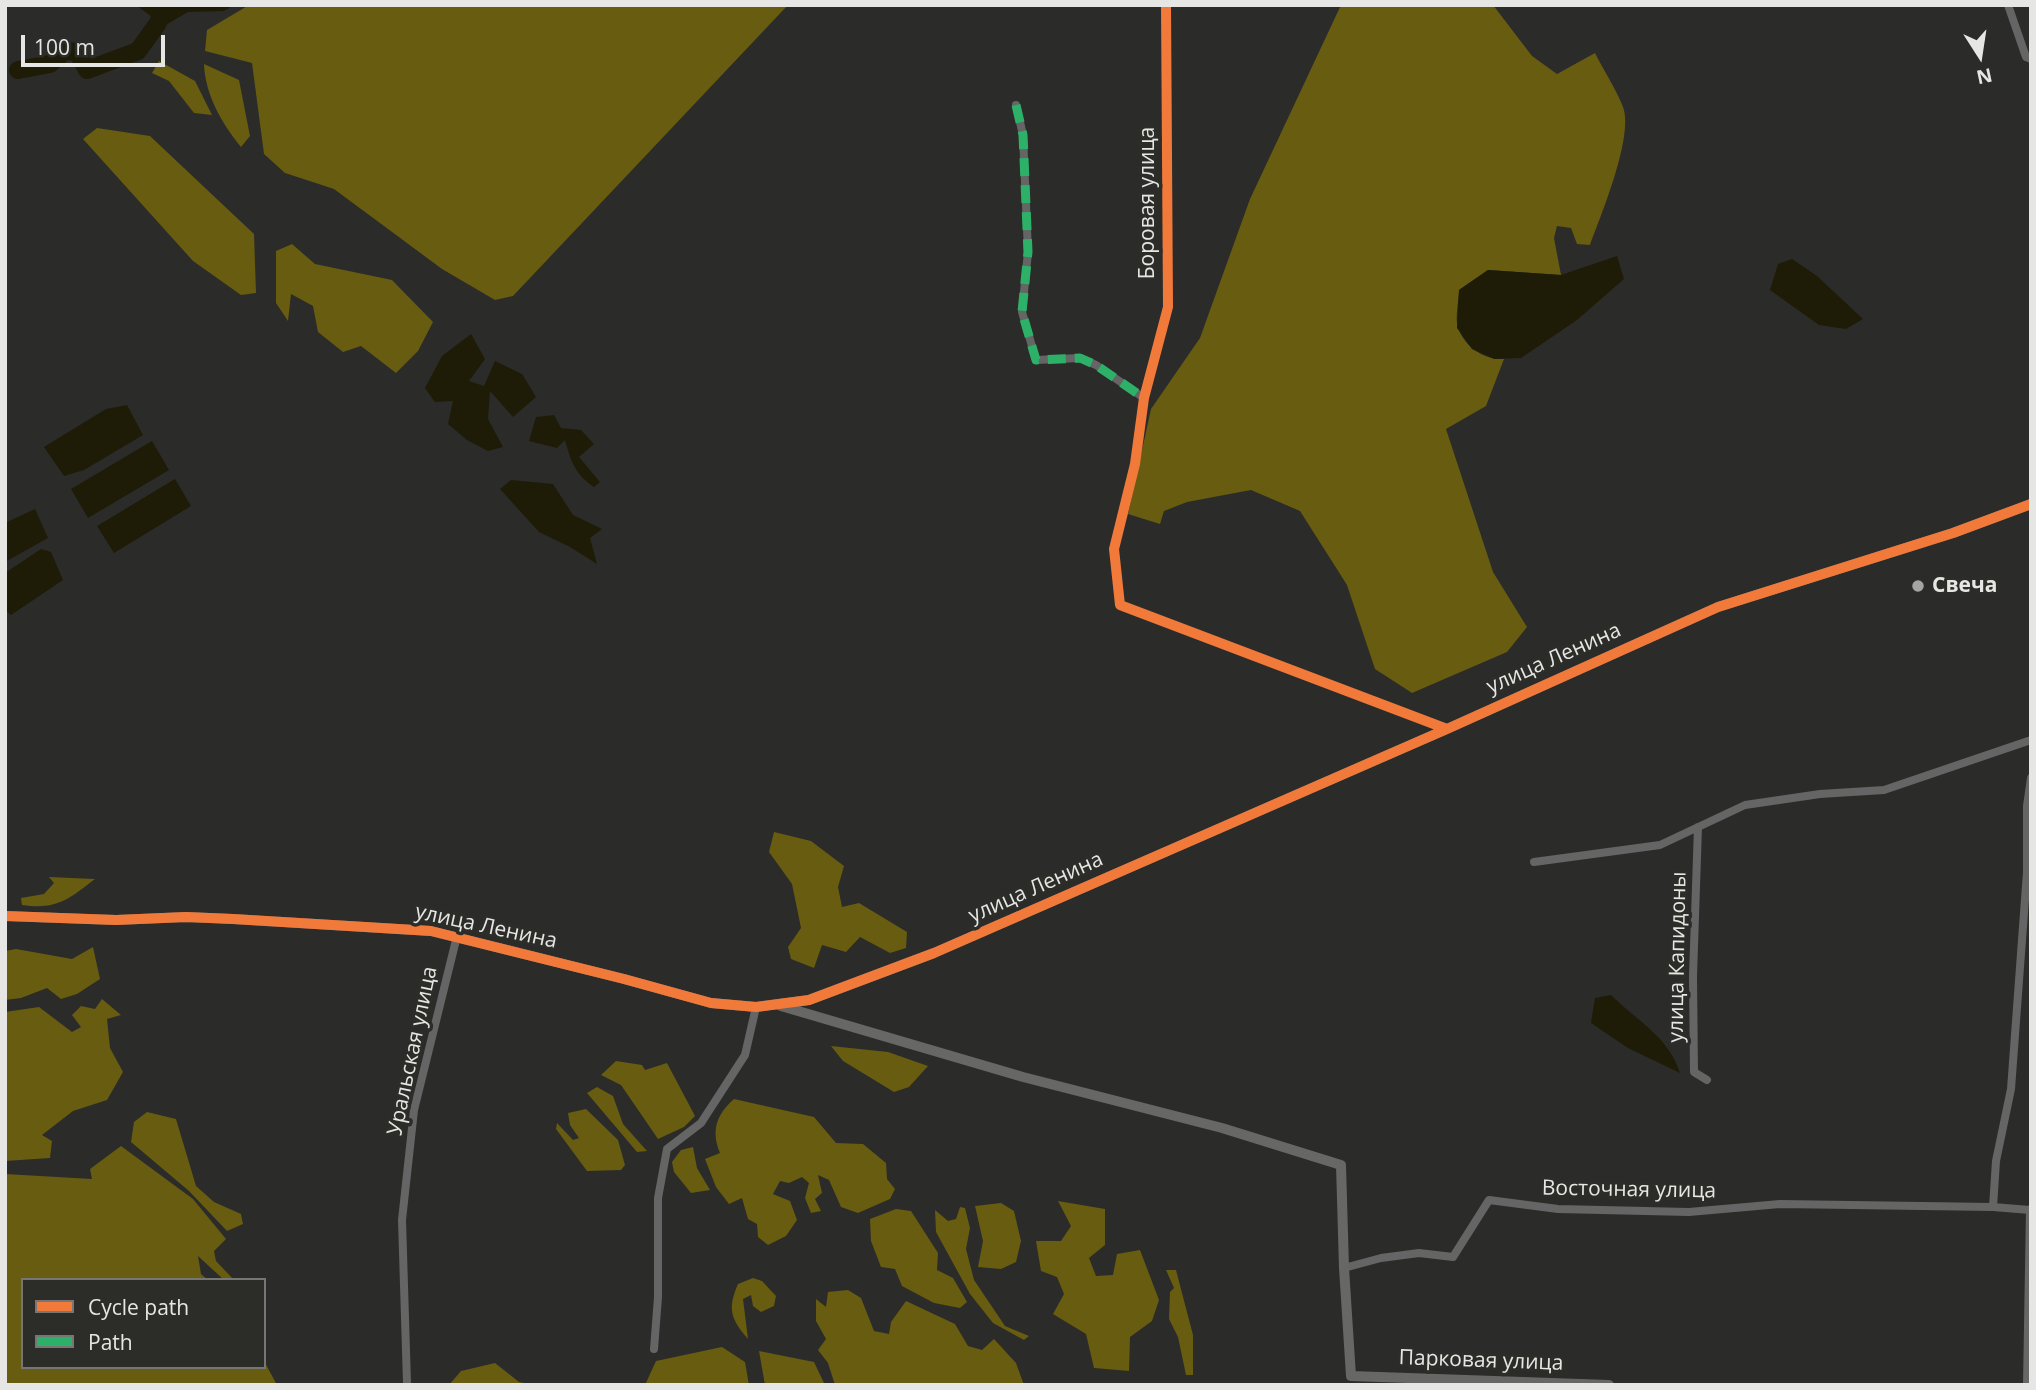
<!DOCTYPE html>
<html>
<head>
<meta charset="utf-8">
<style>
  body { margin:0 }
  #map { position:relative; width:2036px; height:1390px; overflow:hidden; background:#2b2b2a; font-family:"Open Sans",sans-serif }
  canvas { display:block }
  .frame { position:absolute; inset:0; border:7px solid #e6e6e4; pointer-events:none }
  .legend { position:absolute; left:21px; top:1278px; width:245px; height:91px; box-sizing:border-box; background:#2c2c29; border:2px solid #767674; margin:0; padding:9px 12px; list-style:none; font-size:21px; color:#e6e6e4 }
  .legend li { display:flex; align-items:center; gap:14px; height:35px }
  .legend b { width:35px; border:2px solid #767674 }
  .north { position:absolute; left:1945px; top:21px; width:70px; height:70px; -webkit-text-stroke:5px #2c2c29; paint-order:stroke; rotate:168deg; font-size:19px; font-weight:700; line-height:28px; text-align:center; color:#e6e6e4 }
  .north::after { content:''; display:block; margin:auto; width:24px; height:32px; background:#e6e6e4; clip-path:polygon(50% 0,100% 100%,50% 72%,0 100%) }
  .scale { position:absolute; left:21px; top:35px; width:144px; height:32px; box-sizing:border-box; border:4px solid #e6e6e4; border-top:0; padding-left:9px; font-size:21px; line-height:24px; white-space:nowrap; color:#e6e6e4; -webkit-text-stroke:5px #2c2c29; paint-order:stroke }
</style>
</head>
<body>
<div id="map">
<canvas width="2036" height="1390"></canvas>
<div class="frame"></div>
<ul class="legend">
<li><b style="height:9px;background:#f17a3a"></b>Cycle path</li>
<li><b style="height:9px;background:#2db169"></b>Path</li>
</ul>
<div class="north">N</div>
<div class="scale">100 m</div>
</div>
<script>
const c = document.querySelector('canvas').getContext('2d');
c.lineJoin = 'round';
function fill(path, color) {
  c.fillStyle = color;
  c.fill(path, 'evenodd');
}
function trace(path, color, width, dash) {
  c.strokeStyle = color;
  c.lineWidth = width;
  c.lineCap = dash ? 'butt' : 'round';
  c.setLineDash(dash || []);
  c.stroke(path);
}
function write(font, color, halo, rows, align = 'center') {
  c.font = font + ' "Open Sans",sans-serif';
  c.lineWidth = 7;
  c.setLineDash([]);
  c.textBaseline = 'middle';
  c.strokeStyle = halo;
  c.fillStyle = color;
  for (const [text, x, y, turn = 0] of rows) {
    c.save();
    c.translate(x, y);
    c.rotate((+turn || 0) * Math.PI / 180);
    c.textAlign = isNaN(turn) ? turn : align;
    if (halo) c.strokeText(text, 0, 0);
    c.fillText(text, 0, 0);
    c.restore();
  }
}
fill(new Path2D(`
  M 249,5 L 788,5 L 513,296 L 495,300 L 442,269 L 334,189 L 285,173 L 264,154 L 252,63 L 205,51 L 207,30 Z
  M 1341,5 L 1493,5 L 1532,56 L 1557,74 L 1595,53 C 1604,71 1616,89 1623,107 C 1634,136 1601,215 1590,245 L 1577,244 L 1571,228 L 1557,226 L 1554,238 L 1561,275 L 1488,270 L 1459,290 C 1459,301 1454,320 1459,330 C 1466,348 1485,360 1504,359 L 1486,406 L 1446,429 L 1493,572 L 1527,627 L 1507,652 L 1412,693 L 1375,669 L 1347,585 L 1300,511 L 1251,490 L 1187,502 L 1164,511 L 1160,524 L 1128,514 L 1151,409 L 1200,338 L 1250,199 Z
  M 159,61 L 195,81 L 212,115 L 194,113 L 169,81 L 152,73 Z
  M 204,64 L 239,80 L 250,136 L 241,147 C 222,124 205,94 204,64 Z
  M 97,128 L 150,136 L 254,234 L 256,293 L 241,295 L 193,261 L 83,139 Z
  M 292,244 L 315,264 L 392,280 L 433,322 L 418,351 L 396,373 L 361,346 L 343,352 L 318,332 L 313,306 L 291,294 L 288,321 L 276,303 L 276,251 Z
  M 774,832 L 811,841 L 844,866 L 838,887 L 842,907 L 859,903 L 907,932 L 906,948 L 890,953 L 860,937 L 846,952 L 822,945 L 814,968 L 791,959 L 788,947 L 801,928 L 792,884 L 769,852 Z
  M 49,877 L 95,879 C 69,899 57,910 22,905 L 21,898 L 44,894 L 54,883 Z
  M 93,947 L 100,979 L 77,994 L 61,999 L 47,988 L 21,998 L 5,1000 L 5,951 L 16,949 L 72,959 Z
  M 102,999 L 121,1015 L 107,1019 L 110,1048 L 123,1072 L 107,1100 L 73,1111 L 42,1135 L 52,1141 L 50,1158 L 5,1161 L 5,1012 L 39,1007 L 72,1032 L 81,1027 L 72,1015 L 81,1006 L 95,1009 Z
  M 831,1046 L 888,1052 L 928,1066 L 909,1087 L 894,1092 L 843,1061 Z
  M 616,1061 L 642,1065 L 645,1070 L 667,1063 L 695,1116 L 684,1127 L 658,1139 L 621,1085 L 601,1075 Z
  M 597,1087 L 613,1096 L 623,1124 L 647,1151 L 637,1152 L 587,1093 Z
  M 734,1099 L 814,1117 L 836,1143 L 863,1144 L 886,1163 L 887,1179 L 895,1189 L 890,1199 L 858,1213 L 841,1207 L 829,1180 L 818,1175 L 822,1193 L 815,1199 L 821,1211 L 811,1213 L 805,1198 L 809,1183 L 802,1177 L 789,1183 L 780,1181 L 773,1194 L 790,1201 L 797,1220 L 786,1236 L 768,1245 L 758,1237 L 757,1224 L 748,1219 L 742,1198 L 729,1204 L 716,1187 L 705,1159 L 720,1153 C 711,1131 716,1115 734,1099 Z
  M 586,1109 L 618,1140 L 625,1165 L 621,1170 L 587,1171 L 556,1129 L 557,1123 L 573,1140 L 579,1138 L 570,1125 L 568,1113 Z
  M 147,1112 L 176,1119 L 196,1186 L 214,1202 L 241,1214 L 243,1224 L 227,1231 L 189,1191 L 131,1142 L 134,1122 Z
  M 121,1146 L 193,1199 L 226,1239 L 214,1251 L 216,1261 L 234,1280 L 224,1280 L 198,1256 L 201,1274 L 208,1280 L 23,1280 L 23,1367 L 264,1367 L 264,1361 L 277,1385 L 5,1385 L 5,1174 L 92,1179 L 90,1169 Z
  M 693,1147 L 697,1168 L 710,1190 L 691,1193 L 674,1172 L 672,1162 L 681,1150 Z
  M 1058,1201 L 1105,1209 L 1105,1245 L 1089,1258 L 1096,1276 L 1113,1275 L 1117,1254 L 1140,1250 L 1159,1300 L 1152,1321 L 1130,1337 L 1129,1371 L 1094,1368 L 1086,1334 L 1053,1314 L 1064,1294 L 1057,1277 L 1041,1271 L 1036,1241 L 1061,1241 L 1071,1226 Z
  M 1001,1203 L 1014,1211 L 1021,1241 L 1016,1262 L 1001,1269 L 978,1267 L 983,1241 L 975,1206 Z
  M 960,1207 L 965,1208 L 970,1228 L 966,1249 L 974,1280 L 1005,1326 L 1029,1336 L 1024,1340 L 993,1323 L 970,1294 L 936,1232 L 935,1210 L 948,1221 L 956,1219 Z
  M 896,1209 L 911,1211 L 938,1253 L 937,1270 L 953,1278 L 967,1302 L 960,1308 L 934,1303 L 902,1286 L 895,1269 L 881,1267 L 871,1241 L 870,1219 Z
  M 1166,1270 L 1176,1270 L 1193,1335 L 1193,1375 L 1186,1375 L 1178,1337 L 1169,1319 L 1170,1292 L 1174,1288 Z
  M 753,1278 L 762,1281 L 776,1296 L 774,1306 L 761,1312 L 753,1306 L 751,1295 L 743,1299 L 748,1339 C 731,1319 727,1309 738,1284 Z
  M 848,1290 L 861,1298 L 874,1331 L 889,1334 L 891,1322 L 906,1301 L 955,1324 L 968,1346 L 982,1350 L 994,1339 L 1016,1363 L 1024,1385 L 835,1385 L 828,1363 L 818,1350 L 826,1339 L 816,1321 L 816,1299 L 826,1307 L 828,1292 Z
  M 722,1347 L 745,1362 L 749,1385 L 645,1385 L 656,1361 Z
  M 759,1351 L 814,1362 L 825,1385 L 765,1385 Z
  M 495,1363 L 519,1382 L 534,1385 L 449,1385 L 461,1371 Z`), '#675c0f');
fill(new Path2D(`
  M 136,5 L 234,5 L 224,11 L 188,12 L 164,26 Z
  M 1617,256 L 1624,279 L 1577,320 L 1521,358 L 1494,359 L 1472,349 L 1457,328 L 1459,290 L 1488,270 L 1561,275 Z
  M 1792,259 L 1817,276 L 1863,319 L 1846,329 L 1819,325 L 1770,290 L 1778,264 Z
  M 471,334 L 485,359 L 469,381 L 484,386 L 495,361 L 522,374 L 536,397 L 513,417 L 490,391 L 488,419 L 503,447 L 488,451 L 467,440 L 448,424 L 453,401 L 435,402 L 425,388 L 442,356 Z
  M 127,405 L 143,435 L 84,470 L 64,476 L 44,447 L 106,409 Z
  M 554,415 L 561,428 L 581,430 L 594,444 L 579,457 L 600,482 L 594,487 C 576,475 571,462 565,440 L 557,448 L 529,441 L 536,417 Z
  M 152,441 L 169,470 L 88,518 L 71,489 Z
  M 175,479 L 191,506 L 114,553 L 97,526 Z
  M 511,480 L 553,484 L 573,515 L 602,529 L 590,538 L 597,564 L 570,547 L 539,532 L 500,489 Z
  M 35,509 L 48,538 L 5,562 L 5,523 Z
  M 41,549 L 51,552 L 63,580 L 11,615 L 5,610 L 5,573 Z
  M 1611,995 C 1636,1020 1669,1037 1680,1073 L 1628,1048 L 1591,1023 L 1595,998 Z`), '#1e1c06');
trace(new Path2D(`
  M 18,70 L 50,64 L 65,51 L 77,52 L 87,70 L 138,51 L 158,23 L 164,5`), '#1e1c06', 18);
trace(new Path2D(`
  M 1166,5 L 1168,307 L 1144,398 L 1135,464 L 1114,549 L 1120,605 L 1447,729
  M 2008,5 L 2026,57 L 2031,59
  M 1016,105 L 1023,135 L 1028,252 L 1022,312 L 1036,360 L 1080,358 L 1096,365 L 1144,398
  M 1698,827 L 1693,976 L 1694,1072 L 1707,1080
  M 1534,862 L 1660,845 L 1745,805 L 1820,794 L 1884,790 L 2031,740
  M 1993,1207 L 1996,1161 L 2011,1089 L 2027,872 L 2027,806 L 2031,778
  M 1344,1268 L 1381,1258 L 1419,1253 L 1453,1257 L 1489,1200 L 1558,1209 L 1689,1212 L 1780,1204 L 1993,1207 L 2030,1210
  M 654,1349 L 658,1297 L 658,1198 L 667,1149 L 701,1123 L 745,1055 L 756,1007
  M 407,1383 L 402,1220 L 414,1110 L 457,936`), '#656565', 8);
trace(new Path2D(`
  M 5,916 L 116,920 L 186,917 L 233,919 L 431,931 L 624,979 L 711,1003 L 756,1007 L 809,1000 L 934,953 L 1447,729 L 1718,607 L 1953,533 L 2031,504
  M 781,1006 L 1023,1077 L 1222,1128 L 1341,1165 L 1344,1268 L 1351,1376 L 1609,1385
  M 2028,1385 L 2031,1210`), '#676766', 10);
trace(new Path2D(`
  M 1016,105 L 1023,135 L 1028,252 L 1022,312 L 1036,360 L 1080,358 L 1096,365 L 1144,398`), '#2db169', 9, [18, 9]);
trace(new Path2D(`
  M 1166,5 L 1168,307 L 1144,398 L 1135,464 L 1114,549 L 1120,605 L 1447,729
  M 5,916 L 116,920 L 186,917 L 233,919 L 431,931 L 624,979 L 711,1003 L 756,1007 L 809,1000 L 934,953 L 1447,729 L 1718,607 L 1953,533 L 2031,504`), '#f17a3a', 10);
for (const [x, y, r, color] of [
  [1918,586,7,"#a5a5a3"]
]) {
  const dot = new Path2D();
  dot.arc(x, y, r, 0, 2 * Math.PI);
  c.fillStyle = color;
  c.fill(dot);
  trace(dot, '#2c2c29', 2.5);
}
write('21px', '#e6e6e4', '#2c2c29', [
  ["Боровая улица",1148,203,-90],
  ["улица Ленина",1554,659,-24],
  ["улица Ленина",1036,888,-24],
  ["улица Ленина",486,927,12],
  ["улица Капидоны",1678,957,-89],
  ["Уральская улица",413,1051,-78],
  ["Восточная улица",1629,1190,1],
  ["Парковая улица",1481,1361,2]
]);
write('bold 21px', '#e6e6e4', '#2c2c29', [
  ["Свеча",1932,586]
], 'left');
</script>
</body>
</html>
